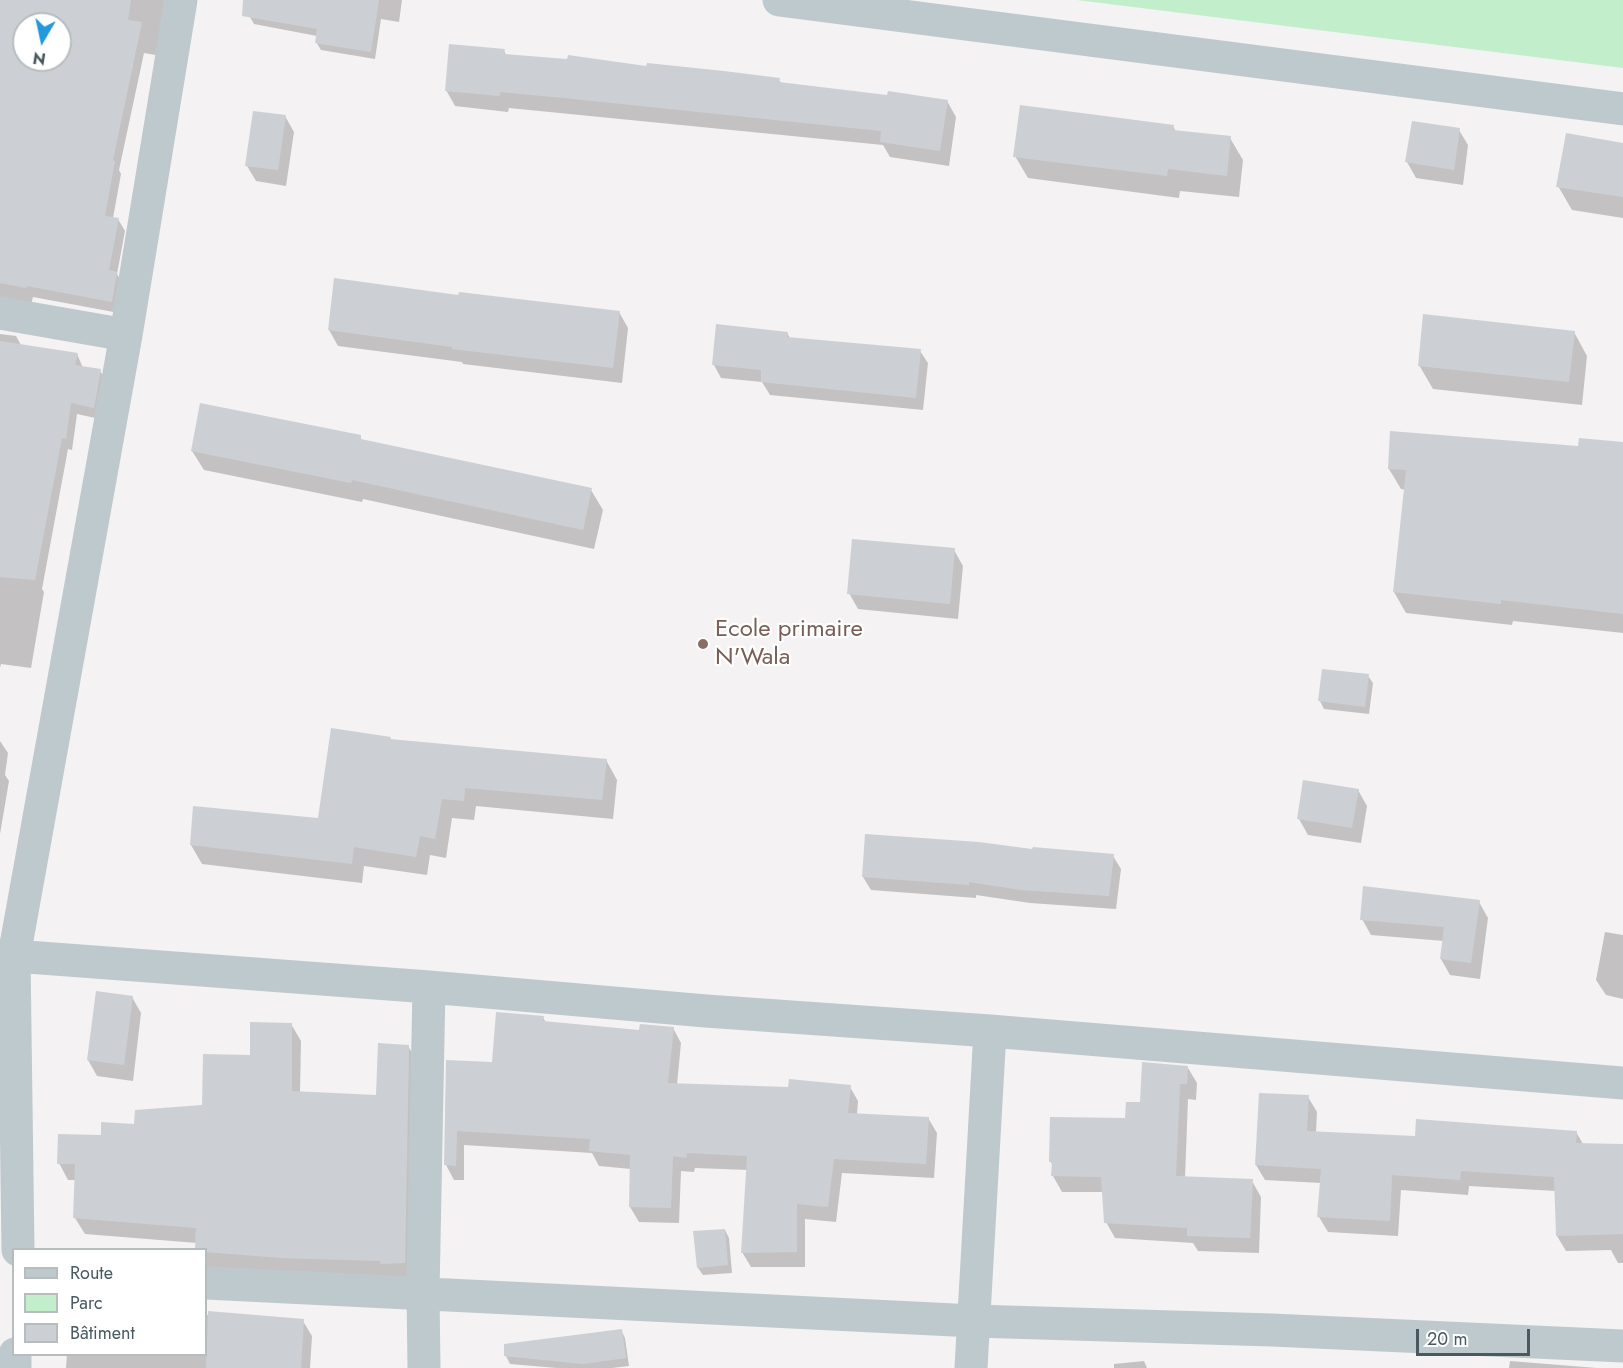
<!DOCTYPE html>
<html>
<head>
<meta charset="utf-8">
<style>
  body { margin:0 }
  #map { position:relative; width:1623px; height:1368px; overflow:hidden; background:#f4f2f2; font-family:Jost,sans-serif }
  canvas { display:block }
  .legend { position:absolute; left:12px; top:1248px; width:195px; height:108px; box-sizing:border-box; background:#fff; border:2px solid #b7bdbf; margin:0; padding:8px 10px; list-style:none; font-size:18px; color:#4a595f }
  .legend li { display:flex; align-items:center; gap:12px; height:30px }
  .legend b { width:30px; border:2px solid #b7bdbf }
  .north { position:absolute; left:12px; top:12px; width:60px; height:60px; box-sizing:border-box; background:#fff; border:2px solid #b7bdbf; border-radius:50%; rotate:189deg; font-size:16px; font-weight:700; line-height:24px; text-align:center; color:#4a595f }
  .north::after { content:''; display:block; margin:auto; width:21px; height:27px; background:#2298dd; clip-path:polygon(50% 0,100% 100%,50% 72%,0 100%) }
  .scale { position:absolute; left:1416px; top:1329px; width:114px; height:27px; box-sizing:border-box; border:3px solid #4a595f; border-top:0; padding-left:8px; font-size:18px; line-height:21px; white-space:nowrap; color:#4a595f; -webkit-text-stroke:4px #fff; paint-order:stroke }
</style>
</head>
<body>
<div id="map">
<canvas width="1623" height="1368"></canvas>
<ul class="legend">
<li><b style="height:8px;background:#bec9cd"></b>Route</li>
<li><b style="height:16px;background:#c3eecc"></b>Parc</li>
<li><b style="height:16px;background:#ccd0d4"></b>Bâtiment</li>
</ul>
<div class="north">N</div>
<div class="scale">20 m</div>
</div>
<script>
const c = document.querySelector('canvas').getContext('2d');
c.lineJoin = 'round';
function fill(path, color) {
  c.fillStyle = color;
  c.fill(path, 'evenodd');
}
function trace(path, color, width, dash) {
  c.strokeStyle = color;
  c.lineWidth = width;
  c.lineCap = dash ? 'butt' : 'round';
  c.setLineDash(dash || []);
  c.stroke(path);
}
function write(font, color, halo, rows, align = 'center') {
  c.font = font + ' Jost,sans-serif';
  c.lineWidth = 4.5;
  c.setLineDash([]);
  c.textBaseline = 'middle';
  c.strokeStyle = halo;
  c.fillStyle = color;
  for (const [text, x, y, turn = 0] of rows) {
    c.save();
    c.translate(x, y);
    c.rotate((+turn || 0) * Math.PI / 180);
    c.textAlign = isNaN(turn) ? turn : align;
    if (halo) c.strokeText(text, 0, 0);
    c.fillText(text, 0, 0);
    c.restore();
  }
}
fill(new Path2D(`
  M 1077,0 L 1623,0 L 1623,68 Z`), '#c3eecc');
fill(new Path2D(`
  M 0,0 L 174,0 L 161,56 L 144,53 L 119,170 L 121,174 L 113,218 L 118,219 L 125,231 L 117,274 L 123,285 L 119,313 L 33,297 L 30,309 L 0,307 ZM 24,24 L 60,24 L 60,60 L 24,60 Z
  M 252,0 L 402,0 L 399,22 L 381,19 L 375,59 L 321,50 L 316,42 L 317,36 L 254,24 L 250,17 Z
  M 504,51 L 506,55 L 779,80 L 781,83 L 888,97 L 947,101 L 956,117 L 949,166 L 890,157 L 883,145 L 509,108 L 508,112 L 455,106 L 446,90 Z
  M 285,116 L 294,132 L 286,186 L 256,181 L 247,166 Z
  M 1173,126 L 1176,132 L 1230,138 L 1243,160 L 1239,197 L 1180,191 L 1179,198 L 1028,178 L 1015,156 Z
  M 1459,130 L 1468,145 L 1463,185 L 1416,178 L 1407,162 Z
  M 1623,144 L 1623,218 L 1572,210 L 1558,186 Z
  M 460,296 L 619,312 L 628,328 L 622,383 L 463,364 L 462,362 L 338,346 L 329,330 Z
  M 1574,332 L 1587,356 L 1582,405 L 1433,389 L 1419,365 Z
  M 787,333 L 790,338 L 920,351 L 928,363 L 923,410 L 770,395 L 762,382 L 721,378 L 714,365 Z
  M 0,334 L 16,336 L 21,345 L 77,354 L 83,368 L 100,371 L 107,382 L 100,419 L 77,414 L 72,450 L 68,449 L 42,589 L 44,592 L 31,668 L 1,664 L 0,668 Z
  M 360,437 L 363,442 L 591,490 L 603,510 L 594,549 L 363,499 L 362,502 L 204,470 L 192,451 Z
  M 1623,443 L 1623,633 L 1513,621 L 1512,625 L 1406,613 L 1394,592 L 1406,490 L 1401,489 L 1389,469 Z
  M 954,550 L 963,566 L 958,619 L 858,609 L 849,593 Z
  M 1368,676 L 1373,683 L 1369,714 L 1324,709 L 1320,701 Z
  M 390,738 L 391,741 L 606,760 L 617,780 L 613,819 L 476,806 L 474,820 L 452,818 L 446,858 L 430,855 L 427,875 L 364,866 L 362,883 L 202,864 L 191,845 L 320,819 Z
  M 0,741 L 8,753 L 5,775 L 9,781 L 0,834 Z
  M 1358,790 L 1367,806 L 1361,843 L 1308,835 L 1299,819 Z
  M 1034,851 L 1113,856 L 1121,869 L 1116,909 L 1030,903 L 976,895 L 976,898 L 871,890 L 863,877 Z
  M 1479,902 L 1488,918 L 1480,979 L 1450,975 L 1441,959 L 1444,941 L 1371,935 L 1362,919 Z
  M 1605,932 L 1623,935 L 1623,999 L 1606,995 L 1596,980 Z
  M 132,997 L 141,1013 L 133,1081 L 97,1076 L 88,1060 Z
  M 543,1017 L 546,1023 L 640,1031 L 673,1028 L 681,1043 L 677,1085 L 789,1089 L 850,1087 L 858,1101 L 857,1115 L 928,1118 L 937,1133 L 934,1178 L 842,1173 L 836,1222 L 805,1219 L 805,1267 L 751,1267 L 742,1252 L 748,1170 L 695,1168 L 694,1172 L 681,1171 L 679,1223 L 639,1222 L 630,1207 L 631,1169 L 599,1166 L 592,1153 L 464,1145 L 464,1180 L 454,1180 L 446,1165 L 448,1062 L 493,1063 Z
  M 291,1024 L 301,1041 L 300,1093 L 377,1097 L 408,1046 L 418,1063 L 414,1279 L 206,1268 L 206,1250 L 197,1243 L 85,1234 L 75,1218 L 76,1180 L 68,1180 L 59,1163 L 102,1137 L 203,1106 L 251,1056 Z
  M 1188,1068 L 1197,1083 L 1196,1100 L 1188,1099 L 1185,1178 L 1252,1181 L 1261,1197 L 1259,1253 L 1198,1251 L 1193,1243 L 1115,1238 L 1106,1222 L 1104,1192 L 1062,1192 L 1053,1176 L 1053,1167 L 1051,1162 L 1126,1120 L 1141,1104 Z
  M 1308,1097 L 1317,1112 L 1316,1133 L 1416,1137 L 1576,1132 L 1583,1144 L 1623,1145 L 1623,1263 L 1618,1263 L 1611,1250 L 1566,1251 L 1557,1236 L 1556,1191 L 1469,1186 L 1468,1195 L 1401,1190 L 1398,1236 L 1328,1232 L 1319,1217 L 1321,1183 L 1265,1180 L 1256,1165 Z
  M 725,1230 L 729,1238 L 732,1273 L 703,1275 L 698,1268 Z
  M 206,1315 L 303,1321 L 312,1336 L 310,1368 L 66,1368 L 67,1354 L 206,1354 Z
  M 621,1330 L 625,1338 L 629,1366 L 612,1368 L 557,1368 L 510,1364 L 506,1356 Z
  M 1144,1361 L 1147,1368 L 1114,1368 L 1114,1364 Z
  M 1510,1361 L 1597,1368 L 1509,1368 Z`), '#0003');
fill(new Path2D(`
  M 0,0 L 131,0 L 128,20 L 142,22 L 113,160 L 115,161 L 105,216 L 119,218 L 109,270 L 117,272 L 112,302 L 27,286 L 26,288 L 0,283 ZM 24,24 L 60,24 L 60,60 L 24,60 Z
  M 243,0 L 379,0 L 371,52 L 315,43 L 317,29 L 242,16 Z
  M 449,44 L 505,49 L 504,54 L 567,59 L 568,55 L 646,66 L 647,63 L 724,71 L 780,78 L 779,82 L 887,95 L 888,91 L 948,100 L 940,151 L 880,142 L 881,131 L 564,98 L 500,92 L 500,96 L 445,91 Z
  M 1020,105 L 1174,125 L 1173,130 L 1231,136 L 1227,176 L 1168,169 L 1167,176 L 1013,157 Z
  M 253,111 L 286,115 L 278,170 L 245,166 Z
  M 1412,121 L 1460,128 L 1454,170 L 1405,162 Z
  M 1566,133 L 1623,143 L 1623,197 L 1556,187 Z
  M 334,278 L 458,295 L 459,292 L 620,311 L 613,368 L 452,349 L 452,347 L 328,330 Z
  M 1423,314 L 1575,331 L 1569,382 L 1418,366 Z
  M 716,324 L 788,332 L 787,337 L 921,349 L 916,398 L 761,382 L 761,370 L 712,365 Z
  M 0,341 L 78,353 L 75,365 L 101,369 L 94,408 L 71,403 L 66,439 L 62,438 L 35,580 L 0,577 Z
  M 200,403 L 361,435 L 361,439 L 592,488 L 583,530 L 352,480 L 351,483 L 191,451 Z
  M 1390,431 L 1578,446 L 1579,438 L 1623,442 L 1623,614 L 1501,600 L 1501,604 L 1393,592 L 1406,470 L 1388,469 Z
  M 852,539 L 955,548 L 950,604 L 847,594 Z
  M 1322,669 L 1369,674 L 1365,707 L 1318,701 Z
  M 331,728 L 391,737 L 390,739 L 607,759 L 602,800 L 465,788 L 464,801 L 442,799 L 435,839 L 420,836 L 416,857 L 354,847 L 352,864 L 190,845 L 193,806 L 318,818 Z
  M 1303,780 L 1359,789 L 1352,828 L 1297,819 Z
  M 865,834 L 979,842 L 1032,849 L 1033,847 L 1114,854 L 1109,896 L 1021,890 L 969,882 L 969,885 L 862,877 Z
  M 1363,886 L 1480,900 L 1471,963 L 1440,959 L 1444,927 L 1360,920 Z
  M 96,991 L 133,996 L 124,1065 L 87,1060 Z
  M 496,1012 L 544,1016 L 543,1021 L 639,1030 L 640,1024 L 674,1027 L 668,1083 L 788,1087 L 789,1079 L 851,1085 L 848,1113 L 929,1117 L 926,1164 L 834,1159 L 828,1207 L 797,1204 L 797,1252 L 741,1253 L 747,1156 L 687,1153 L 686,1158 L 673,1156 L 671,1208 L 629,1207 L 630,1155 L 589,1151 L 590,1139 L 457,1131 L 456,1166 L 444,1165 L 446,1060 L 492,1062 Z
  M 250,1022 L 292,1023 L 292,1091 L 376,1095 L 378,1043 L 409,1045 L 405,1263 L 380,1264 L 380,1261 L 281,1258 L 206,1252 L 206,1250 L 195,1250 L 196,1228 L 73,1218 L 75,1164 L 57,1164 L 58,1134 L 101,1135 L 101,1122 L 134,1124 L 135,1110 L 202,1105 L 203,1054 L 250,1055 Z
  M 1142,1062 L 1188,1066 L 1187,1084 L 1180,1084 L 1176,1176 L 1253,1179 L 1250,1238 L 1187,1236 L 1187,1228 L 1104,1223 L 1101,1177 L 1051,1176 L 1052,1162 L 1049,1162 L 1050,1117 L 1125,1118 L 1126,1102 L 1140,1102 Z
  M 1259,1093 L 1309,1095 L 1307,1131 L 1415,1136 L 1416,1119 L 1577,1131 L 1576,1143 L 1623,1144 L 1623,1234 L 1556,1236 L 1554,1177 L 1461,1171 L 1460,1180 L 1392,1175 L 1390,1221 L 1317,1217 L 1321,1169 L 1255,1165 Z
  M 725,1229 L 728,1265 L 697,1268 L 693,1231 Z
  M 208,1311 L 304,1319 L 301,1368 L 206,1368 Z
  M 622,1329 L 626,1358 L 583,1364 L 504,1356 L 504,1344 Z`), '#ccd0d4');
trace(new Path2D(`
  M 779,0 L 1623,109
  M 0,313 L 126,335
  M 0,955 L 429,987 L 706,1011 L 990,1031 L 1623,1083
  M 18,1250 L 14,956 L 126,335 L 181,0
  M 206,1283 L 974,1321 L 1272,1330 L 1623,1346
  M 15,1368 L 15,1354
  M 424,1368 L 423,1293 L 429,987
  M 971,1368 L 990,1031`), '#bec9cd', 33);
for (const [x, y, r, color] of [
  [703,644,6,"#8d6e63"]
]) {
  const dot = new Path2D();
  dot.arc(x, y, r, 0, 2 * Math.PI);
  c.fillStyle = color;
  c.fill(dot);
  trace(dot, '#fff', 2);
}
write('24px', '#785e54', '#fff', [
  ["Ecole primaire",715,630],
  ["N'Wala",715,658]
], 'left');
</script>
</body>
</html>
